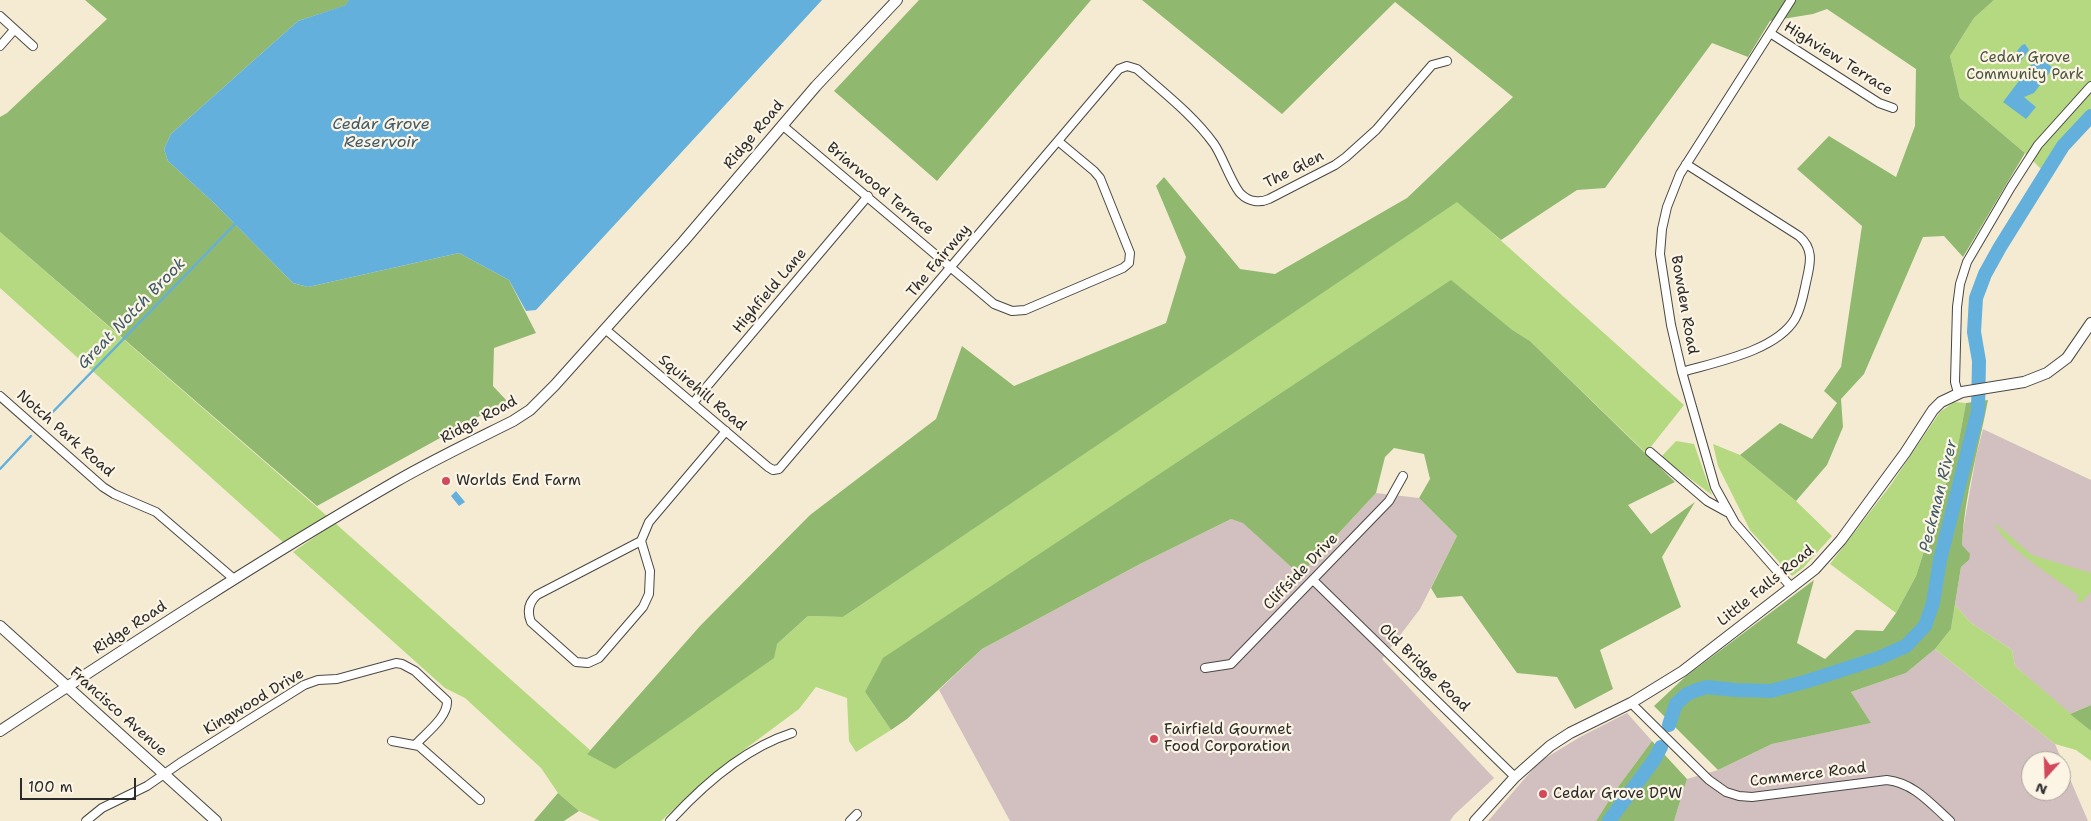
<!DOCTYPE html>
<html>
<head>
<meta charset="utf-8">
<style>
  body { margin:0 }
  #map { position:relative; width:2091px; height:821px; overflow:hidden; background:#f5ebd3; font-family:"Shantell Sans",sans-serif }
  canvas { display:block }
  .north { position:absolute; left:2021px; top:751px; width:50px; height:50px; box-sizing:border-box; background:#fcf5e5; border:1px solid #a8a49b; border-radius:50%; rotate:200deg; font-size:14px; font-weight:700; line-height:20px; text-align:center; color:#2b2b2b }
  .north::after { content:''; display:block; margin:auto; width:18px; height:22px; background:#d1495b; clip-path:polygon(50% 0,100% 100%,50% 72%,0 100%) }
  .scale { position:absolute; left:20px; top:778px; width:116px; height:22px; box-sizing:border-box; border:2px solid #2b2b2b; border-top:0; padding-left:6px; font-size:15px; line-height:18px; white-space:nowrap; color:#2b2b2b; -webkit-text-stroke:4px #fcf5e5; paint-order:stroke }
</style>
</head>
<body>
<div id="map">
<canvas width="2091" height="821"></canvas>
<div class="north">N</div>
<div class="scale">100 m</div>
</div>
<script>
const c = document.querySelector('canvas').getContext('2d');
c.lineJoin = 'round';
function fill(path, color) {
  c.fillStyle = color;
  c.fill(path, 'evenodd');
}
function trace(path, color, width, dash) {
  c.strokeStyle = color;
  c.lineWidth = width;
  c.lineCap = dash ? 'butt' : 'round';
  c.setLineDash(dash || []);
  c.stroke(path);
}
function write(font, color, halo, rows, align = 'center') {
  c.font = font + ' "Shantell Sans",sans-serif';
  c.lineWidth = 4.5;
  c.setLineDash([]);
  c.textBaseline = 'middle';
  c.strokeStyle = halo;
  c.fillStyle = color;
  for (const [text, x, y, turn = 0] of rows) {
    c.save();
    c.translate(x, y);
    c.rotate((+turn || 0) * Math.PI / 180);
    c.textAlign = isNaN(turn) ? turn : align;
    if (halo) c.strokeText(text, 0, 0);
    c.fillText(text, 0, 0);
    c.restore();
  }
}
fill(new Path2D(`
  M 1983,429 L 2091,480 L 2091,705 L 2070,714 L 2015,666 L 2012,650 L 1971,623 L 1955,605 L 1961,567 L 1969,560 L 1962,545 L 1963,530 L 1976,456 Z
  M 1376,493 L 1419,498 L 1457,536 L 1420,609 L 1382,659 L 1494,778 L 1454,815 L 1450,821 L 1010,821 L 939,690 L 982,649 L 1140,564 L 1231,519 L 1243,522 L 1300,575 Z
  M 1935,649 L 2055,744 L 2088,821 L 1674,821 L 1687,779 L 1718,770 L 1772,744 L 1870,723 L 1851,692 L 1906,673 ZM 2031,761 L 2061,761 L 2061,791 L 2031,791 Z
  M 1627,713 L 1652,741 L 1615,791 L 1596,821 L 1488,821 L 1539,762 L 1580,737 Z`), '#d2bfbf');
fill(new Path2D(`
  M 1994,0 L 2091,0 L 2091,124 L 2062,155 L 2048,176 L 2025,153 L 1960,98 L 1950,56 L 1974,18 Z
  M 1457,201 L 1684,405 L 1646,453 L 1530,341 L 1511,329 L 865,692 L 891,730 L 856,752 L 849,741 L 847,698 L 816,687 L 799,709 L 725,764 L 661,821 L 600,821 L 579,811 L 558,793 L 541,768 L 465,698 L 445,688 L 293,552 L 335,523 L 590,750 L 587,754 L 777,644 L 808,616 L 843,617 Z
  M 0,232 L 327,516 L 284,543 L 0,288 Z
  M 1954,402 L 1966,403 L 1958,445 L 1916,576 L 1896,613 L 1830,564 L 1890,486 L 1940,412 Z
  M 1676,441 L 1694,444 L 1712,495 L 1661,457 Z
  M 1713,444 L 1740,455 L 1796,501 L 1832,536 L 1803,568 L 1792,576 L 1750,530 L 1718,466 Z
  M 1994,522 L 2032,555 L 2091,573 L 2091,592 L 2082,602 L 2076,601 L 2079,596 C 2056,578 2004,548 1994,522 Z
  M 1955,605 L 1971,623 L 2012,650 L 2015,666 L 2091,731 L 2091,761 L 2076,750 L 2055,744 L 1935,649 L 1951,629 Z`), '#b5d981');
fill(new Path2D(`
  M 85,0 L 349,0 L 347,5 L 298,21 L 171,134 L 164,149 L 168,161 L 214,203 L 293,283 L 308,287 L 459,253 L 509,280 L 536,333 L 494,348 L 493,386 L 507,401 L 317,506 L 0,232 L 0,117 L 7,113 L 107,19 Z
  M 919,0 L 1091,0 L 937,181 L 834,91 Z
  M 1142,0 L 1994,0 L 1974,18 L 1950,56 L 1960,98 L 2025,153 L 1963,257 L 1944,236 L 1923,237 L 1864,374 L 1841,399 L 1843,427 L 1827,465 L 1796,501 L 1740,455 L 1780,423 L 1812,439 L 1837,403 L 1824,391 L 1841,367 L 1862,226 L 1797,169 L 1829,136 L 1896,177 L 1915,126 L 1916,69 L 1827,9 L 1813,14 L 1770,21 L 1748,57 L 1712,43 L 1605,188 L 1577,190 L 1501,240 L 1457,202 L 843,617 L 808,616 L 777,644 L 774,658 L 615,769 L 587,754 L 700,626 L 810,515 L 936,419 L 962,346 L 1014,386 L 1166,323 L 1186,257 L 1156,186 L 1164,177 L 1240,269 L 1275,274 L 1407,198 L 1513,97 L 1395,2 L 1282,114 Z
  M 1451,280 L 1511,329 L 1530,341 L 1675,482 L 1628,505 L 1651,534 L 1695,502 L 1662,557 L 1681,607 L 1600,650 L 1613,689 L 1575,709 L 1557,677 L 1517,673 L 1462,596 L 1437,598 L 1431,588 L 1457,536 L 1419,498 L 1430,479 L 1424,454 L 1394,448 L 1385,457 L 1376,493 L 1300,575 L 1243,523 L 1231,519 L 1140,564 L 982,649 L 907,719 L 891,730 L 865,692 L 883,658 Z
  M 1988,400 C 1979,448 1964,496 1962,545 L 1970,554 L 1969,560 L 1961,567 L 1951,629 L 1935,649 L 1906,673 L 1851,692 L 1871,723 L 1772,744 L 1718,770 L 1654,706 L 1685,677 L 1814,580 L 1797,643 L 1825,659 L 1856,630 L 1883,631 L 1896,613 L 1916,576 L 1958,445 L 1966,403 Z
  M 2091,705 L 2091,731 L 2070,714 Z
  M 1652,741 L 1687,779 L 1674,821 L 1596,821 L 1615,791 Z
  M 558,793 L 579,811 L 564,821 L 534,821 Z`), '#90b96f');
fill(new Path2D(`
  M 349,0 L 822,0 L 536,310 L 526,311 L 509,280 L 459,253 L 308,287 L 293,283 L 214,203 L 168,161 L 164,149 L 171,134 L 298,21 L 346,5 Z
  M 2025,44 L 2029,50 L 2020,62 L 2016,63 L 2013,60 L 2013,56 L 2022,45 Z
  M 2038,56 L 2053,68 L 2034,93 L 2024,97 L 2036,107 L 2026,119 L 2003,102 Z
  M 456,491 L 465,502 L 459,506 L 451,496 Z`), '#63b0dc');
trace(new Path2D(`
  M 45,420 L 235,224
  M 0,469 L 31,436`), '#63b0dc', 2.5);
trace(new Path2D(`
  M 1669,725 L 1676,704 L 1687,694 L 1697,690 L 1707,687 L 1735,690 L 1771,691 L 1808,681 L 1879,658 L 1906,646 L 1925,626 L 1933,603 L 1940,560 L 1978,411 L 1979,361 L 1974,332 L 1976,298 L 1985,274 L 2000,247 L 2063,146 L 2091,116
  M 1609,821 L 1654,760 L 1661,747`), '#63b0dc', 14);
const street = new Path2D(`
  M 1791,0 L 1680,174 L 1667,207 L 1662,229 L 1660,254 L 1671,325 L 1682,372 L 1715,487 L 1735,523 L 1792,588
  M 0,16 L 33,46
  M 1770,33 L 1879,103 L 1893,108
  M 0,46 L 14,30
  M 782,125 L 994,304 L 1012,311 L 1025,310 L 1123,268 L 1129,263 L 1130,253 L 1100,178 L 1094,171 L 1058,141
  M 605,329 L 768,467 L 773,470 L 779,469 L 1119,69 L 1127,66 L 1137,69 C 1164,93 1193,115 1214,144 C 1223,157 1232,185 1241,194 C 1249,202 1260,203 1269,199 L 1335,165 L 1346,157 L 1376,130 L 1432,65 L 1447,61
  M 1682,372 C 1716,362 1776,351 1795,319 C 1802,307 1804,291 1807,278 C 1811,261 1813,248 1799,236 L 1686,164
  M 1958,393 L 1955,382 L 1957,307 L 1960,284 L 1967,262 L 2011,187 L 2038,145 L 2091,86
  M 0,396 L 103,487 L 114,494 L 156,512 L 234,579
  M 693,403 L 868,196
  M 1650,452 L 1707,501 L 1727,512
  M 641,541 L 537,595 C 528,603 527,612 531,622 L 576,662 L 588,663 L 599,658 L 643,607 L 649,594 L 650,571 L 641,541 L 649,522 L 726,431
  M 1313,580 L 1515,777
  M 1205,668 L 1231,664 L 1389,501 L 1403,476
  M 1631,703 L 1709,780 L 1726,792 L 1739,796 L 1752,797 L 1887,780 C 1914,783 1931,804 1950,821
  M 392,741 L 419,746 L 480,800
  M 86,821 L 102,808 L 147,786 L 180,763 L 304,685 L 318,680 L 337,679 L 396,663 L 402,664 L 415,671 L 447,701 C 448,717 426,733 416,744
  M 670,821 C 703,785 745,748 792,733
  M 850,821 L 857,814`);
const secondary = new Path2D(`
  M 0,626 L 216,821
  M 0,731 C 130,645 260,560 395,482 C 433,460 473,441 513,421 L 530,410 L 555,385 L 683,242 L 816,86 L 897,0
  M 1475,821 L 1515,777 L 1550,746 L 1570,733 L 1631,703 L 1683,671 L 1815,569 L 1841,540 L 1905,453 L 1933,410 L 1941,402 L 1962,392 L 2024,382 L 2047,373 L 2067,358 L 2091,323`);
trace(street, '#494844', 10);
trace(secondary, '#494844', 12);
trace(street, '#fff', 8);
trace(secondary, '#fff', 10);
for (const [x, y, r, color] of [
  [446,481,5,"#d1495b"],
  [1154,739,5,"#d1495b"],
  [1543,794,5,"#d1495b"]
]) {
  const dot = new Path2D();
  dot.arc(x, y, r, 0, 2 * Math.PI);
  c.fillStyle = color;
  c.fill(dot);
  trace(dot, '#fcf5e5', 2);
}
write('15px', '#4e5640', '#fcf5e5', [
  ["Cedar Grove",2025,58],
  ["Community Park",2025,75]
]);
write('15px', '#2b2b2b', '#fcf5e5', [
  ["Highview Terrace",1838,59,32],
  ["Ridge Road",754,135,-50],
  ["The Glen",1294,170,-27],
  ["Briarwood Terrace",880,189,40],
  ["The Fairway",939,261,-50],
  ["Highfield Lane",770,291,-50],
  ["Bowden Road",1684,305,80],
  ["Squirehill Road",702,393,40],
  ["Ridge Road",479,420,-28],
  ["Notch Park Road",65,434,41],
  ["Cliffside Drive",1301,572,-46],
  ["Little Falls Road",1766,586,-39],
  ["Ridge Road",130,628,-33],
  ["Old Bridge Road",1424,668,44],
  ["Kingwood Drive",254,702,-31],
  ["Francisco Avenue",118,712,42],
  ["Commerce Road",1808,775,-7]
]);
write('15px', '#2b2b2b', '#fcf5e5', [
  ["Worlds End Farm",456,481],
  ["Fairfield Gourmet",1164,730],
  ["Food Corporation",1164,747],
  ["Cedar Grove DPW",1553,794]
], 'left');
write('italic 16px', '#3f5a69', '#fcf5e5', [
  ["Cedar Grove",381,125],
  ["Reservoir",381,143],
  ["Great Notch Brook",132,314,-46],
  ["Peckman River",1939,496,-76]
]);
</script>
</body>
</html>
